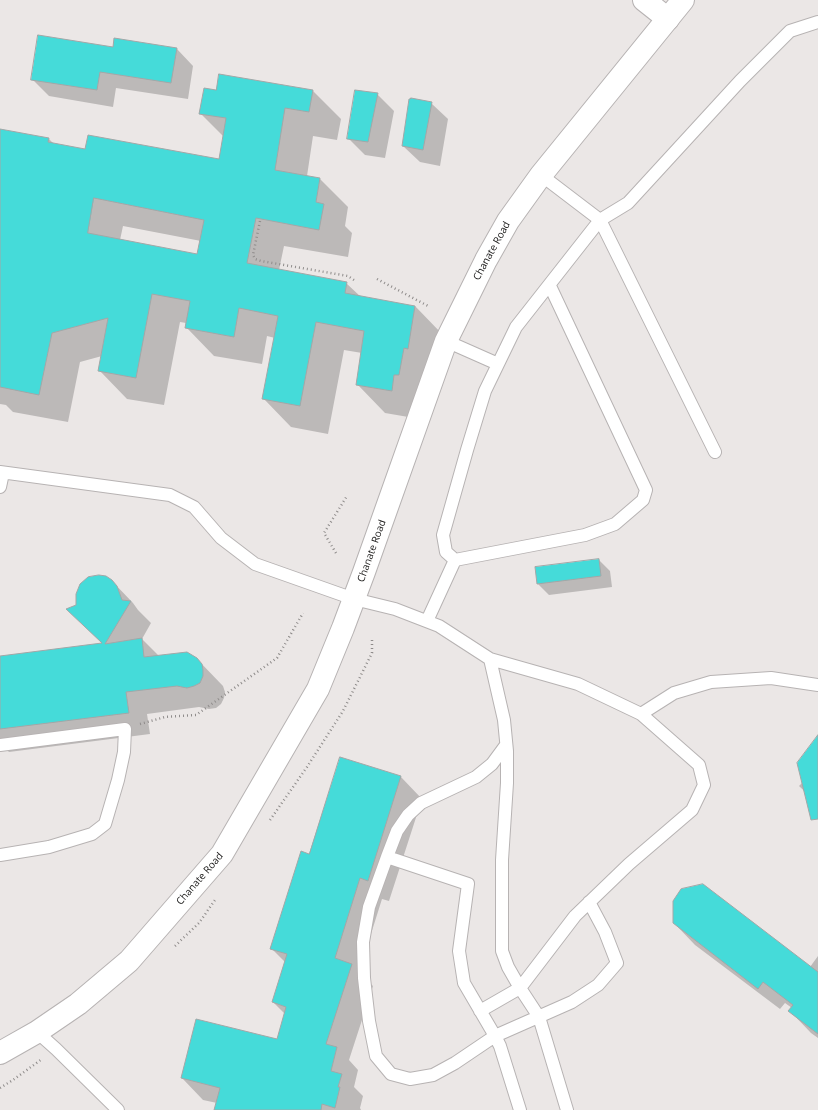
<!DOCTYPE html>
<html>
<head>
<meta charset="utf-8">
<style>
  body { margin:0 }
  canvas { display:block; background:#ebe7e6 }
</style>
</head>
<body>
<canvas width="818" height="1110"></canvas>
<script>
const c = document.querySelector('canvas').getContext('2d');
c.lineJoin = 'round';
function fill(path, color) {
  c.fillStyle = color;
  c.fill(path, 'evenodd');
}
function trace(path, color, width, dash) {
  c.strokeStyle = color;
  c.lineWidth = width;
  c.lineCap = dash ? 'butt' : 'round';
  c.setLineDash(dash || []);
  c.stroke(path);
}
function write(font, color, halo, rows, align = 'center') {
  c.font = font + ' "Open Sans",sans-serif';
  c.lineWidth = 3;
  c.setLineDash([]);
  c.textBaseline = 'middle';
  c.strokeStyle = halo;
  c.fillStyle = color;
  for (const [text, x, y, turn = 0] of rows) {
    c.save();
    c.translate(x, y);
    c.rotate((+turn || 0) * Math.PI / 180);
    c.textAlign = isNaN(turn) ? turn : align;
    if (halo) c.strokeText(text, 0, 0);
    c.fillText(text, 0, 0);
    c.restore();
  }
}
fill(new Path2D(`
  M 115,39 L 177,49 L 193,66 L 188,99 L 116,88 L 113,107 L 49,96 L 32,79 L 113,48 Z
  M 217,91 L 313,91 L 341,119 L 337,140 L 313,136 L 307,176 L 320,179 L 348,207 L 345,226 L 352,233 L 348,257 L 284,246 L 279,270 L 346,283 L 361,297 L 415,306 L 443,335 L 420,419 L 385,413 L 357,384 L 362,353 L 344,350 L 328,434 L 291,427 L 263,398 L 275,338 L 267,336 L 262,364 L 214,356 L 186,327 L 186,323 L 180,322 L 164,405 L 127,399 L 99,370 L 102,356 L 80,362 L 68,422 L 13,412 L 6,405 L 0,404 L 0,130 L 49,139 L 54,144 L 86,150 L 220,160 L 224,137 L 201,114 ZM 123,226 L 201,241 L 198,255 L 120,240 Z
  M 377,94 L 394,111 L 385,158 L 365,155 L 348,138 Z
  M 431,103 L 448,119 L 440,166 L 420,162 L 403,146 Z
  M 599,560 L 610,571 L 612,587 L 549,595 L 538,584 Z
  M 112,581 L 133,603 L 138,610 L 151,623 L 142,639 L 159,656 L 197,659 L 223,686 L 225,692 L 224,698 L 221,704 L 216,708 L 209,709 L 199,707 L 147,714 L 150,734 L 9,752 L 0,743 L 0,657 L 103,644 L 68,610 L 77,606 Z
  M 818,749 L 818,804 L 799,786 L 803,782 Z
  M 341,758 L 401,777 L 422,799 L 389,901 L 382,899 L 359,972 L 373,986 L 349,1060 L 358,1070 L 354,1087 L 363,1096 L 360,1108 L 361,1110 L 216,1110 L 217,1103 L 203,1100 L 182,1078 L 278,1041 L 285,1014 L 273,1002 L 285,962 L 271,948 L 310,855 Z
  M 674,923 L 810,967 L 818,956 L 818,1038 L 811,1033 L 790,1011 L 792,1008 L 785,1003 L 780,1009 L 695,945 Z`), '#0003');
const building = new Path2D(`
  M 38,35 L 113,47 L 114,38 L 177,48 L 171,83 L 100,72 L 97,90 L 31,80 Z
  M 219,74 L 313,90 L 309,112 L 285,108 L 275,170 L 320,178 L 316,202 L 324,204 L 319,230 L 256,218 L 247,263 L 347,282 L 345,293 L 415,306 L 408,349 L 404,348 L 399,375 L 394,375 L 392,391 L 356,385 L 364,331 L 316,322 L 300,406 L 262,399 L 278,316 L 239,308 L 234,337 L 185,328 L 190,301 L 152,294 L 136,378 L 98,371 L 108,318 L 52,333 L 39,395 L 0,387 L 0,129 L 49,138 L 48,142 L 85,149 L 88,135 L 219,159 L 226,118 L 199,114 L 204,88 L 216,90 ZM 94,198 L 204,220 L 197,254 L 88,233 Z
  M 355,90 L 378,93 L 368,142 L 347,139 Z
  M 411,98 L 432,102 L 423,150 L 402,146 L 409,99 L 410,99 Z
  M 599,559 L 601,576 L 537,584 L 535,567 Z
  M 99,575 L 106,576 L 112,580 L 117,586 L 122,600 L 131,601 L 105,644 L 142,638 L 144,657 L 187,652 L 197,658 L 202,664 L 203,670 L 203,676 L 200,683 L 194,686 L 187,688 L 177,686 L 126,692 L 129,713 L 0,729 L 0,656 L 102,643 L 66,609 L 76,605 L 76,594 L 80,584 L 88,577 Z
  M 818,735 L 818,819 L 811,820 L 797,763 Z
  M 340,757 L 401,776 L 368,881 L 360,878 L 335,958 L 352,964 L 326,1044 L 337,1047 L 331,1071 L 342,1074 L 338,1087 L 340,1087 L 335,1108 L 322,1104 L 321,1110 L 214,1110 L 220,1088 L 181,1078 L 196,1019 L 277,1039 L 286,1007 L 272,1002 L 287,954 L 270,949 L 301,851 L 309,854 Z
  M 703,884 L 818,972 L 818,1034 L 788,1011 L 793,1005 L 763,982 L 758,989 L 673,923 L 673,901 L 681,889 Z`);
fill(building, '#45dbd9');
trace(building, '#a3a7a7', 1);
const service = new Path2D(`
  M 541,175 L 600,220 L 715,452
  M 550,286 L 646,490 L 643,500 L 615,524 L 585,535 L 455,560 L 446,552 L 443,535 L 467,450 L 485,391 L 516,327 L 600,220 L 628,203 L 740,81 L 790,31 L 818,22
  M 446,341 L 498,364
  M 0,472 L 170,495 L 194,507 L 221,538 L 255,564 L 354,599 L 395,609 L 439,626 L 490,659
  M 0,487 L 3,473
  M 427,621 L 455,560
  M 641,714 L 674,693 L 711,682 L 771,678 L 818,685
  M 0,745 L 125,729 L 124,752 L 118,780 L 105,824 L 92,834 L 49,847 L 0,855
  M 387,857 L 397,831 L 408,815 L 421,803 L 476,777 L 492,764 L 506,745
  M 480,1011 L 520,988 L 575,916 L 629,864 L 692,810 L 704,785 L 699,765 L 641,714 L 578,684 L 490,659 L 504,720 L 507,751 L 507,783 L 502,860 L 502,951 L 508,967 L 520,988 L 539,1017 L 567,1110
  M 37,1032 L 56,1049 L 118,1110
  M 520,1110 L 500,1046 L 495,1036 L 464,983 L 459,951 L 468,884 L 387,857 L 369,907 L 363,942 L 364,978 L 369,1021 L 376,1056 L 391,1074 L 410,1079 L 433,1075 L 455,1063 L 495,1036 L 572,1002 L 598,985 L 617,963 L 605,932 L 589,902`);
const minor = new Path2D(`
  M 644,0 L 668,19`);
const tertiary = new Path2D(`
  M 0,1053 L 37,1032 L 78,1004 L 129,961 L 222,854 L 318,689 L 343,628 L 364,572 L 446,341 L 486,260 L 508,221 L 541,175 L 683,0`);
trace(service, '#b7b3b3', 14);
trace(minor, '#b7b3b3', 24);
trace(tertiary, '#b7b3b3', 24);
trace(new Path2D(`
  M 260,221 L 253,255 L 255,259 L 261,261 L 348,276 L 354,280
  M 377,279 L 430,307
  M 336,553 L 324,533 L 347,496
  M 140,724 L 165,717 L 196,715 L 277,658 L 303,613
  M 270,820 L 307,767 L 343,711 L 372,653 L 372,638
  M 175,946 L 199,923 L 215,900
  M 0,1088 L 13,1080 L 42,1059`), '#8f8c8b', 2.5, [1, 3]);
trace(service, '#fff', 12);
trace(minor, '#fff', 22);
trace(tertiary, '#fff', 22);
write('10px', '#171615', '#fff', [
  ["Chanate Road",492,251,-61],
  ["Chanate Road",372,551,-70],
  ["Chanate Road",200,879,-49]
]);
</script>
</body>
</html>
